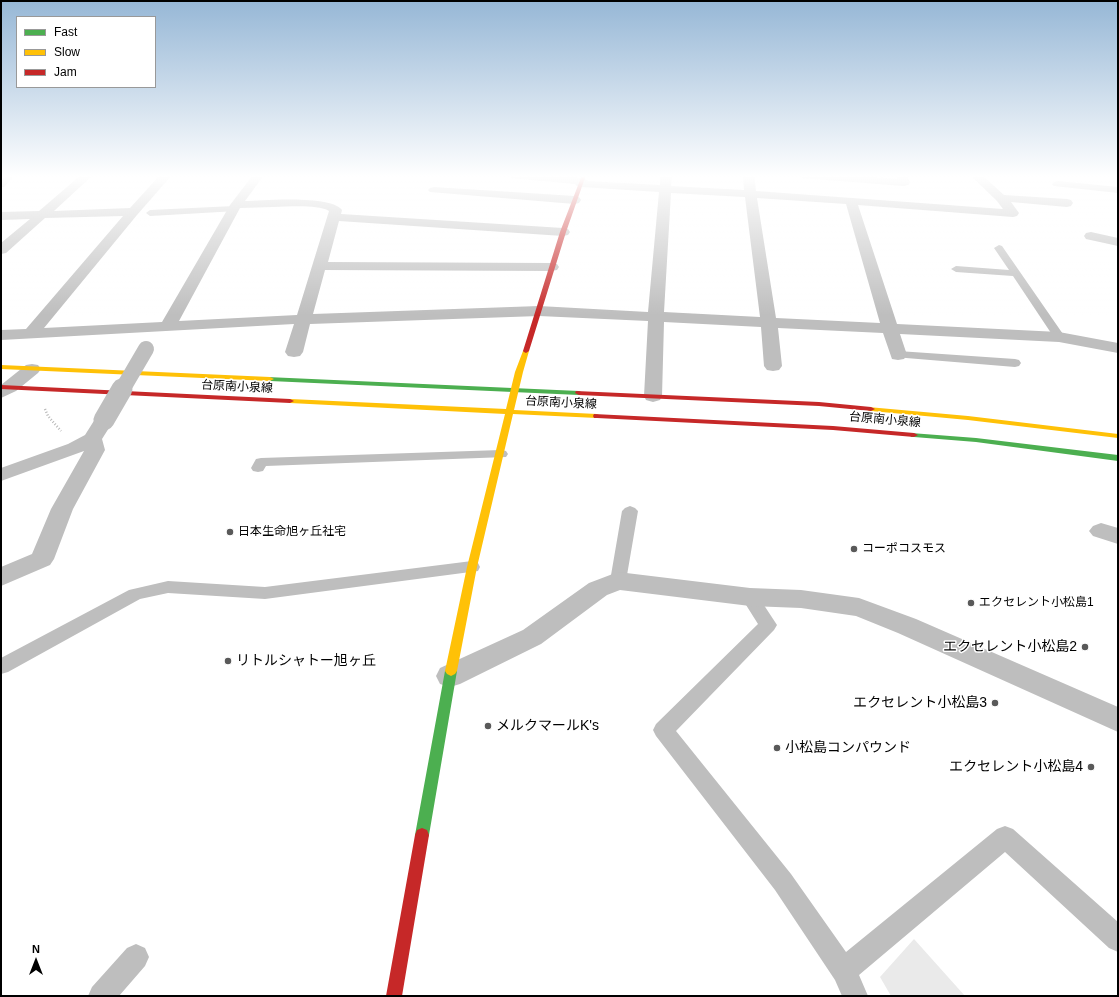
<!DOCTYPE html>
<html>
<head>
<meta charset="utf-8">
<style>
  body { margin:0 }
  #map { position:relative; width:1119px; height:997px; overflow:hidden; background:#fff; font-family:Arial,sans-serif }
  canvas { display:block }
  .frame { position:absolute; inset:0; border:2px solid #000; pointer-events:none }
  .legend { position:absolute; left:16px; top:16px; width:140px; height:72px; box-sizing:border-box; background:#fff; border:1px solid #999; margin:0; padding:5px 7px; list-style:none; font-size:12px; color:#000 }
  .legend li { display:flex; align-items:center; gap:8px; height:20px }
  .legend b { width:20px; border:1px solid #999 }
  .north { position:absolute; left:16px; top:941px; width:40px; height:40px; -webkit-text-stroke:3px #fff; paint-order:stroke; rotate:0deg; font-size:11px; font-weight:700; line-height:16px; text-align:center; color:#000 }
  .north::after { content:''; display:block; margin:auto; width:14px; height:18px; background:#000; clip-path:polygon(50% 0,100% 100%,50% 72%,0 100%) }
</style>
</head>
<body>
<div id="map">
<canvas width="1119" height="997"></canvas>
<div class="frame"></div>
<ul class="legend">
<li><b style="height:5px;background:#4caf50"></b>Fast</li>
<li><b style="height:5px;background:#ffc107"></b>Slow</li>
<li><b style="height:5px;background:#c62828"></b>Jam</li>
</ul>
<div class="north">N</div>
</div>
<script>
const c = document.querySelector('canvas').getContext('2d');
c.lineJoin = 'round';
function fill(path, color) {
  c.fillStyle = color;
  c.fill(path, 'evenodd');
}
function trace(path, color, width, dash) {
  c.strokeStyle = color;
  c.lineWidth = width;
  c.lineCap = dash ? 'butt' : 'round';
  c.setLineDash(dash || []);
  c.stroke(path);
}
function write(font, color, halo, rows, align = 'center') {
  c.font = font + ' Arial,"Noto Sans JP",sans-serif';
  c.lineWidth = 3;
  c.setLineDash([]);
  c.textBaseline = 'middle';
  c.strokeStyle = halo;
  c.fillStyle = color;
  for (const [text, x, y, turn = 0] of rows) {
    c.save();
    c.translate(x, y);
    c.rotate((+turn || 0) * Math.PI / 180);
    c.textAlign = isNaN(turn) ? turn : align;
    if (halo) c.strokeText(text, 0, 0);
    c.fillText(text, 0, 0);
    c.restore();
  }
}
fill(new Path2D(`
  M 914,939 L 965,996 L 891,996 L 880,977 Z`), '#eaeaea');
trace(new Path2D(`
  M 45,409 L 48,416 L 61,431`), '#b8b8b8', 2.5, [1, 2]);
fill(new Path2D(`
  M 7,175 L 15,175 L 4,187 L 1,187 L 1,181 Z
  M 234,206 L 238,209 L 237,211 L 150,216 L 146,213 L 150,210 Z
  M 999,245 L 1002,246 L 1065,337 L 1063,339 L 1055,339 L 1013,276 L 956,272 L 951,269 L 956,266 L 1009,270 L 994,248 Z
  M 898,351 L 1015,359 L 1019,360 L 1021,363 L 1019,366 L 1015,367 L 894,357 L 892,355 L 894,353 Z
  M 501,450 L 506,451 L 508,454 L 506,457 L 266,466 L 263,471 L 258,472 L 253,471 L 251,468 L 256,459 L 261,458 Z
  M 630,506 L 635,508 L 638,511 L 626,581 L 624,585 L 618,587 L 612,585 L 610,581 L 622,511 L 625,508 Z
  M 472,561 L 478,563 L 480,567 L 478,571 L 265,599 L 168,593 L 140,599 L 8,672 L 1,674 L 1,658 L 129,590 L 168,581 L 265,587 Z
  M 750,591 L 756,593 L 777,625 L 774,630 L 676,731 L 791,874 L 846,952 L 997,829 L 1005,826 L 1013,829 L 1118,922 L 1118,952 L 1109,948 L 1005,852 L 859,975 L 868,996 L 842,996 L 835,980 L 775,890 L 656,736 L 653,730 L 656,724 L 758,624 L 741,597 L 744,593 Z
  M 136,944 L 145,948 L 149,957 L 145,966 L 119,996 L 88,996 L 92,987 L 127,948 Z`), '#bebebe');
fill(new Path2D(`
  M 81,175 L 93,175 L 54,211 L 130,208 L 160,175 L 172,175 L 137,215 L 44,328 L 162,322 L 230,205 L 253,175 L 264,175 L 245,201 C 263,200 332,195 342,210 L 341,214 L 563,228 L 568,229 L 570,232 L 568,235 L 563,236 L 339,221 L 328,262 L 552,263 L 557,264 L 559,267 L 557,270 L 552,271 L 325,270 L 313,314 L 539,306 L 648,312 L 659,192 L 581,187 L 577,186 L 575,184 L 511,178 L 506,175 C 519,175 581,173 588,181 L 660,185 L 660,175 L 672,175 L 671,186 L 744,190 L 743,175 L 754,175 L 756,191 L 1003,209 L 997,201 L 970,175 L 982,175 L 1004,195 L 1067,199 L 1071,200 L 1073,203 L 1071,206 L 1067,207 L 1011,202 L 1019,213 L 1017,216 L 1013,217 L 858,205 L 897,324 L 1059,332 L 1118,343 L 1118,353 L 1059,342 L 900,334 L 907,355 L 904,359 L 898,360 L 892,359 L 883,333 L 778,328 L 782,366 L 779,370 L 773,371 L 767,370 L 764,366 L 761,327 L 664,322 L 662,396 L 660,400 L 653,402 L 646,400 L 644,396 L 648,321 L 539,316 L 310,324 L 303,352 L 300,356 L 294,357 L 288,356 L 285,352 L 294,324 L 1,340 L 1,330 L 26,329 L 123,216 L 45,218 L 6,253 L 1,254 L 1,243 L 30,219 L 1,220 L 1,212 L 39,211 ZM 671,193 L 745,197 L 760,317 L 664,312 ZM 757,198 L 846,204 L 880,323 L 776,318 ZM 273,207 C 288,207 316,204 329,211 L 297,315 L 179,321 L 240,208 Z
  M 797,175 L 851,175 L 897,179 L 897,175 L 907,175 L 910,183 L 908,185 L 904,186 L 802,178 Z
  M 1058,181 L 1118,187 L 1118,193 L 1054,186 L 1052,184 L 1054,182 Z
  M 434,187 L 575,196 L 579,197 L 581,200 L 579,203 L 575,204 L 430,192 L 428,190 L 430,188 Z
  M 1091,232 L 1118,238 L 1118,246 L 1086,239 L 1084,236 L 1086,233 Z
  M 32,364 L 38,365 L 41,369 L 38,373 L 16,391 L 1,398 L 1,385 L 26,365 Z
  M 104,414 L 111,416 L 114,420 L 102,439 L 105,450 L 73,509 L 54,559 L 50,565 L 1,586 L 1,567 L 32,554 L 51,509 L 84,451 L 1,481 L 1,468 L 68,444 L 85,435 L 97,416 Z
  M 1101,523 L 1118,528 L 1118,544 L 1093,536 L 1089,531 L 1093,526 Z
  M 618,572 L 750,588 L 801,590 L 859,598 L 916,619 L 1118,707 L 1118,732 L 898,633 L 856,616 L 801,608 L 750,606 L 620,590 L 607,595 L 541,644 L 460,684 L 450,687 L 440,684 L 436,676 L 440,668 L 523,630 L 589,583 Z`), '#bebebe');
fill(new Path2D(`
  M 267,377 L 579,391 L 583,393 L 579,395 L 270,381 L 266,379 Z
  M 911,433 L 976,438 L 1118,455 L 1118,461 L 976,442 L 914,437 L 911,437 L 910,435 Z
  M 451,666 L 455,668 L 457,671 L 429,835 L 427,840 L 422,842 L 417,840 L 415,835 L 445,671 L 447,668 Z`), '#4caf50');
fill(new Path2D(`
  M 526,349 L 529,351 L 523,372 L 514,410 L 597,414 L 601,416 L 597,418 L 513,414 L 477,567 L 457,671 L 455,674 L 451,676 L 447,674 L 445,671 L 467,567 L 505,414 L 290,403 L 286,401 L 290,399 L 506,409 L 515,372 L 523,351 Z
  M 1,365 L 270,377 L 274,379 L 270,381 L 1,369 Z
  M 868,407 L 968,416 L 1118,434 L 1118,438 L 968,420 L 871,411 L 868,411 L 867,409 Z`), '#ffc107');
fill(new Path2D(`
  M 582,175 L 586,175 L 566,232 L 529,351 L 526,353 L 524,352 L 523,351 L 560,232 Z
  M 1,385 L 290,399 L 294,401 L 290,403 L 1,389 Z
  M 576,391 L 819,402 L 871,407 L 875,409 L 871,411 L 819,406 L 579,395 L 575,393 Z
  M 594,414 L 833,426 L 914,433 L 918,435 L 914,437 L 833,430 L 597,418 L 594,418 L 593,416 Z
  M 422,828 L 427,830 L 429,835 L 402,996 L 386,996 L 415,835 L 417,830 Z`), '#c62828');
trace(new Path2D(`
  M 122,390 L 146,349`), '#bebebe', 16);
trace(new Path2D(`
  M 104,420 L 122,389`), '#bebebe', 21);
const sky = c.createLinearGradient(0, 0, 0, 315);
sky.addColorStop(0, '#96b7d6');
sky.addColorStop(0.56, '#fff');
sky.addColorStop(1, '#ffffff00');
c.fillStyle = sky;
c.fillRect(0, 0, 1119, 315);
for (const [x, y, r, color] of [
  [230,532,4,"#595959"],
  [854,549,4,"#595959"],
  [971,603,4,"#595959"],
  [1085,647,4,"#595959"],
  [228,661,4,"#595959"],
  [995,703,4,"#595959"],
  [488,726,4,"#595959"],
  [777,748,4,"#595959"],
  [1091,767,4,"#595959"]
]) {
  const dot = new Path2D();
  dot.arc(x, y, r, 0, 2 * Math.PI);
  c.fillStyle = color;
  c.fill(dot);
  trace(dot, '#fff', 1.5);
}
write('12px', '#000', '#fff', [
  ["台原南小泉線",237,387,3],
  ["台原南小泉線",561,403,3],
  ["台原南小泉線",885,420,5]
]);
write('12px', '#000', '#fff', [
  ["日本生命旭ヶ丘社宅",238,532],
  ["コーポコスモス",862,549],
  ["エクセレント小松島1",979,603]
], 'left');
write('14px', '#000', '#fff', [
  ["エクセレント小松島2",1077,647],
  ["リトルシャトー旭ヶ丘",236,661,"left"],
  ["エクセレント小松島3",987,703],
  ["メルクマールK's",496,726,"left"],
  ["小松島コンパウンド",785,748,"left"],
  ["エクセレント小松島4",1083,767]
], 'right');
</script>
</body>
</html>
